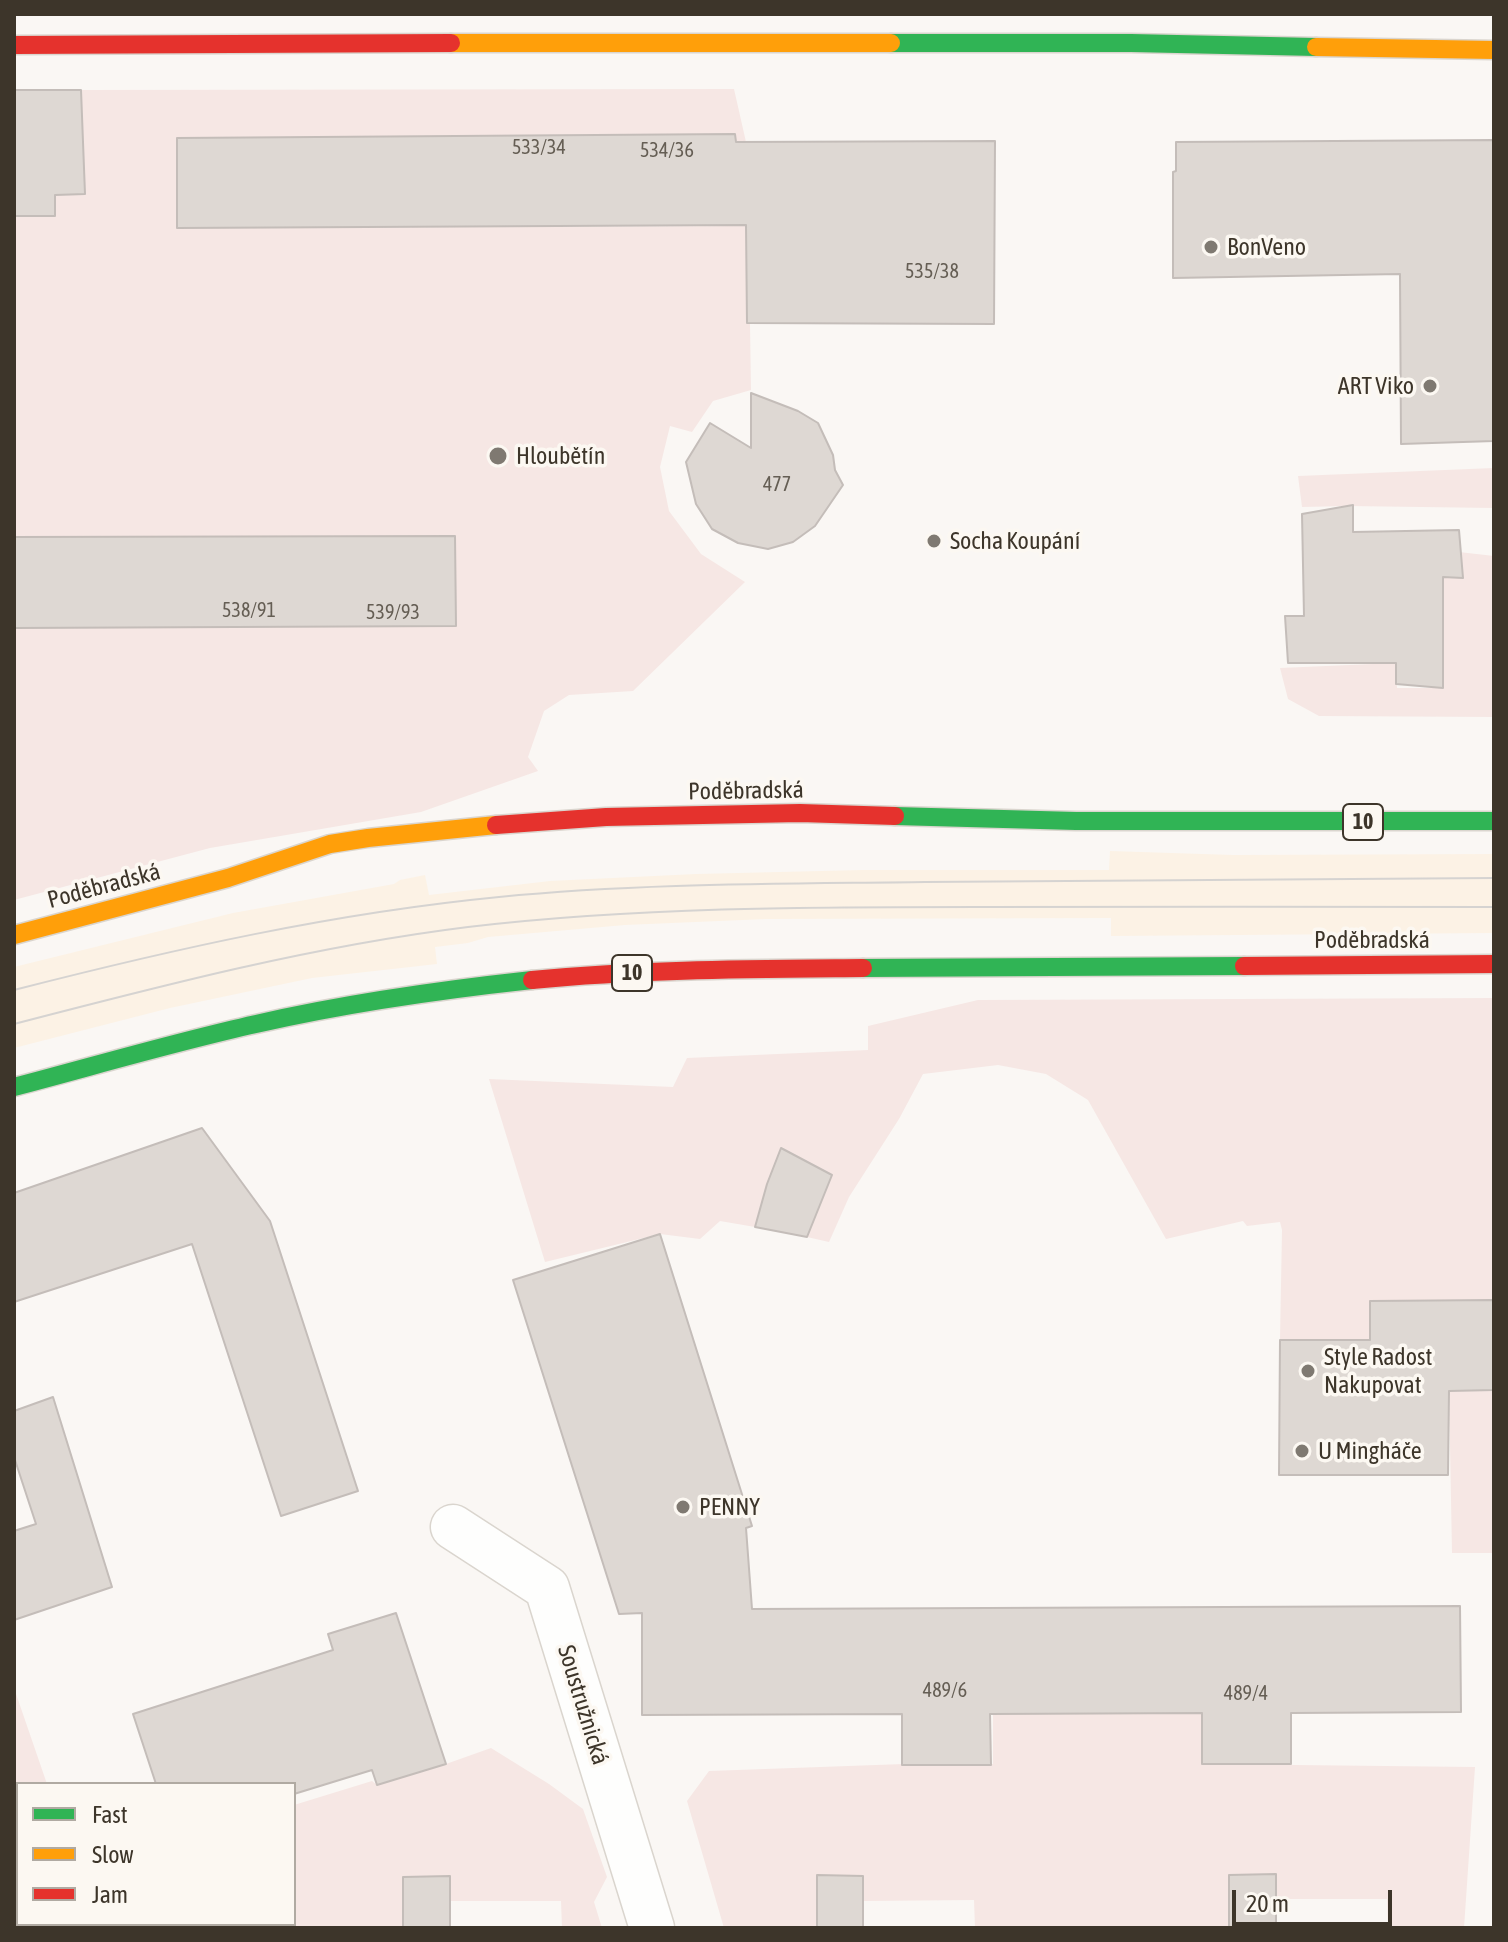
<!DOCTYPE html>
<html>
<head>
<meta charset="utf-8">
<style>
  body { margin:0 }
  #map { position:relative; width:1508px; height:1942px; overflow:hidden; background:#faf7f4; font-family:"Asap Condensed",sans-serif }
  canvas { display:block }
  .frame { position:absolute; inset:0; border:16px solid #3d352a; pointer-events:none }
  .legend { position:absolute; left:16px; top:1782px; width:280px; height:144px; box-sizing:border-box; background:#fcf8f2; border:2px solid #b0aaa2; margin:0; padding:10px 14px; list-style:none; font-size:24px; color:#3d352a }
  .legend li { display:flex; align-items:center; gap:16px; height:40px }
  .legend b { width:40px; border:2px solid #b0aaa2 }
  .scale { position:absolute; left:1232px; top:1890px; width:160px; height:36px; box-sizing:border-box; border:4px solid #3d352a; border-top:0; padding-left:10px; font-size:24px; line-height:28px; white-space:nowrap; color:#3d352a; -webkit-text-stroke:6px #fcf8f2; paint-order:stroke }
</style>
</head>
<body>
<div id="map">
<canvas width="1508" height="1942"></canvas>
<div class="frame"></div>
<ul class="legend">
<li><b style="height:10px;background:#30b455"></b>Fast</li>
<li><b style="height:10px;background:#ff9f0a"></b>Slow</li>
<li><b style="height:10px;background:#e5322d"></b>Jam</li>
</ul>
<div class="scale">20 m</div>
</div>
<script>
const c = document.querySelector('canvas').getContext('2d');
c.lineJoin = 'round';
function fill(path, color) {
  c.fillStyle = color;
  c.fill(path, 'evenodd');
}
function trace(path, color, width, dash) {
  c.strokeStyle = color;
  c.lineWidth = width;
  c.lineCap = dash ? 'butt' : 'round';
  c.setLineDash(dash || []);
  c.stroke(path);
}
function write(font, color, halo, rows, align = 'center') {
  c.font = font + ' "Asap Condensed",sans-serif';
  c.lineWidth = 7;
  c.setLineDash([]);
  c.textBaseline = 'middle';
  c.strokeStyle = halo;
  c.fillStyle = color;
  for (const [text, x, y, turn = 0] of rows) {
    c.save();
    c.translate(x, y);
    c.rotate((+turn || 0) * Math.PI / 180);
    c.textAlign = isNaN(turn) ? turn : align;
    if (halo) c.strokeText(text, 0, 0);
    c.fillText(text, 0, 0);
    c.restore();
  }
}
fill(new Path2D(`
  M 1110,851 L 1233,855 L 1494,854 L 1494,933 L 1111,936 L 1111,918 L 766,919 L 625,925 L 488,937 L 468,943 L 435,947 L 437,964 L 312,978 L 170,1008 L 14,1048 L 14,967 L 233,913 L 394,884 L 400,880 L 425,875 L 429,895 L 550,881 L 696,874 L 863,870 L 1109,870 Z`), '#fcf2e5');
fill(new Path2D(`
  M 734,89 L 746,142 L 747,323 L 750,324 L 751,390 L 713,401 L 692,432 L 670,426 L 660,467 L 669,511 L 701,554 L 745,582 L 633,691 L 569,695 L 544,711 L 528,757 L 538,771 L 421,812 L 210,848 L 14,900 L 14,628 L 456,626 L 455,536 L 14,537 L 14,216 L 54,216 L 55,195 L 85,194 L 81,90 ZM 735,134 L 736,226 L 177,228 L 177,138 Z
  M 1494,468 L 1494,508 L 1348,506 L 1302,507 L 1298,476 Z
  M 1459,552 L 1494,556 L 1494,717 L 1319,716 L 1288,699 L 1280,668 L 1396,663 L 1397,688 L 1443,688 L 1443,577 Z
  M 1494,998 L 1494,1300 L 1370,1301 L 1370,1340 L 1280,1340 L 1282,1230 L 1280,1222 L 1247,1226 L 1243,1221 L 1166,1239 L 1088,1100 L 1046,1074 L 998,1065 L 923,1074 L 899,1119 L 849,1197 L 829,1242 L 807,1237 L 832,1175 L 782,1149 L 767,1184 L 755,1227 L 720,1221 L 700,1239 L 660,1234 L 545,1262 L 489,1079 L 673,1087 L 687,1058 L 868,1050 L 868,1026 L 978,1000 Z
  M 1494,1390 L 1494,1553 L 1452,1553 L 1449,1391 Z
  M 14,1688 L 47,1784 L 18,1784 L 18,1857 L 14,1859 Z
  M 1205,1712 L 1205,1764 L 1475,1767 L 1464,1928 L 1388,1928 L 1387,1899 L 1276,1899 L 1275,1874 L 1229,1875 L 1229,1928 L 975,1928 L 974,1900 L 863,1901 L 863,1876 L 817,1875 L 817,1928 L 724,1928 L 687,1801 L 709,1771 L 904,1764 L 993,1764 L 993,1713 Z
  M 491,1748 L 549,1784 L 583,1809 L 607,1877 L 594,1902 L 602,1928 L 562,1928 L 561,1901 L 450,1901 L 403,1928 L 157,1928 L 156,1924 L 294,1924 L 294,1805 L 372,1781 L 377,1785 L 446,1764 Z`), '#f6e7e4');
const building = new Path2D(`
  M 14,90 L 81,90 L 85,194 L 55,195 L 55,216 L 14,216 Z
  M 735,134 L 736,142 L 995,141 L 994,324 L 747,323 L 746,225 L 177,228 L 177,138 Z
  M 1494,140 L 1494,441 L 1401,444 L 1400,274 L 1173,278 L 1173,172 L 1176,171 L 1176,142 Z
  M 751,393 L 798,411 L 818,423 L 833,455 L 835,470 L 843,485 L 815,526 L 793,542 L 768,549 L 738,543 L 712,529 L 696,504 L 686,462 L 710,423 L 751,448 Z
  M 1353,505 L 1353,532 L 1459,530 L 1463,578 L 1443,577 L 1443,688 L 1396,684 L 1396,663 L 1288,663 L 1285,616 L 1304,616 L 1302,514 Z
  M 455,536 L 456,626 L 14,628 L 14,537 Z
  M 202,1128 L 270,1221 L 358,1491 L 281,1516 L 192,1244 L 14,1302 L 14,1193 Z
  M 781,1148 L 832,1175 L 807,1237 L 755,1227 L 767,1184 Z
  M 660,1234 L 752,1526 L 746,1528 L 752,1609 L 1460,1606 L 1461,1712 L 1291,1713 L 1291,1764 L 1202,1764 L 1202,1713 L 990,1714 L 991,1765 L 902,1765 L 902,1714 L 642,1715 L 642,1613 L 619,1614 L 513,1280 Z
  M 1494,1300 L 1494,1390 L 1449,1391 L 1448,1475 L 1279,1475 L 1280,1340 L 1370,1340 L 1370,1301 Z
  M 53,1397 L 112,1587 L 14,1620 L 14,1531 L 36,1524 L 14,1457 L 14,1411 Z
  M 396,1613 L 446,1764 L 377,1785 L 372,1770 L 294,1794 L 294,1784 L 156,1784 L 133,1714 L 333,1650 L 328,1634 Z
  M 1276,1874 L 1276,1928 L 1229,1928 L 1229,1875 Z
  M 817,1875 L 863,1876 L 863,1928 L 817,1928 Z
  M 450,1876 L 450,1928 L 403,1928 L 403,1877 Z`);
fill(building, '#ded8d3');
trace(building, '#c4bdb9', 2);
const street = new Path2D(`
  M 453,1527 L 547,1588 L 652,1928`);
const fast = new Path2D(`
  M 891,43 L 1131,43 L 1316,47
  M 895,816 L 1076,821 L 1494,821
  M 863,968 L 1244,966
  M 14,1087 C 94,1066 175,1042 256,1024 C 347,1003 440,990 532,980`);
const slow = new Path2D(`
  M 451,43 L 891,43
  M 1316,47 L 1494,50
  M 14,935 L 228,878 L 330,844 L 368,838 L 496,825`);
const jam = new Path2D(`
  M 14,45 L 451,43
  M 496,825 L 606,817 L 800,813 L 895,816
  M 1244,966 L 1494,964
  M 532,980 C 642,969 753,969 863,968`);
trace(street, '#dad5ce', 47);
trace(fast, '#dad5ce', 21);
trace(slow, '#dad5ce', 21);
trace(jam, '#dad5ce', 21);
trace(street, '#fefefd', 44);
trace(fast, '#30b455', 18);
trace(slow, '#ff9f0a', 18);
trace(jam, '#e5322d', 18);
trace(new Path2D(`
  M 14,990 C 174,949 334,913 499,897 C 640,883 783,884 925,882 C 1115,881 1304,879 1494,878
  M 14,1024 C 164,985 314,946 468,927 C 637,907 807,907 977,907 C 1149,907 1322,906 1494,907`), '#d5d3d1', 2);
for (const [x, y, r, color] of [
  [1211,247,8,"#7f7971"],
  [1430,386,8,"#7f7971"],
  [498,456,10,"#7f7971"],
  [934,541,8,"#7f7971"],
  [1308,1371,8,"#7f7971"],
  [1302,1451,8,"#7f7971"],
  [683,1507,8,"#7f7971"]
]) {
  const dot = new Path2D();
  dot.arc(x, y, r, 0, 2 * Math.PI);
  c.fillStyle = color;
  c.fill(dot);
  trace(dot, '#fcf8f2', 3);
}
write('20px', '#655e54', null, [
  ["533/34",539,148],
  ["534/36",667,151],
  ["535/38",932,272],
  ["477",777,485],
  ["538/91",249,611],
  ["539/93",393,613],
  ["489/6",945,1691],
  ["489/4",1246,1694]
]);
for (const [x, y, w] of [
  [1363,822,40],
  [632,973,40]
]) {
  const box = new Path2D();
  box.roundRect(x - w / 2, y - 18, w, 36, 6);
  c.fillStyle = '#fcf8f2';
  c.fill(box);
  trace(box, '#3d352a', 2);
}
write('bold 22px', '#3d352a', null, [
  ["10",1363,822],
  ["10",632,973]
]);
write('24px', '#3d352a', '#fcf8f2', [
  ["BonVeno",1227,247],
  ["ART Viko",1414,386,"right"],
  ["Hloubětín",516,456],
  ["Socha Koupání",950,541],
  ["Style Radost",1324,1357],
  ["Nakupovat",1324,1385],
  ["U Mingháče",1318,1451],
  ["PENNY",699,1507]
], 'left');
write('24px', '#3d352a', '#fcf8f2', [
  ["Poděbradská",746,791,-1],
  ["Poděbradská",104,886,-15],
  ["Poděbradská",1372,940],
  ["Soustružnická",583,1705,73]
]);
</script>
</body>
</html>
